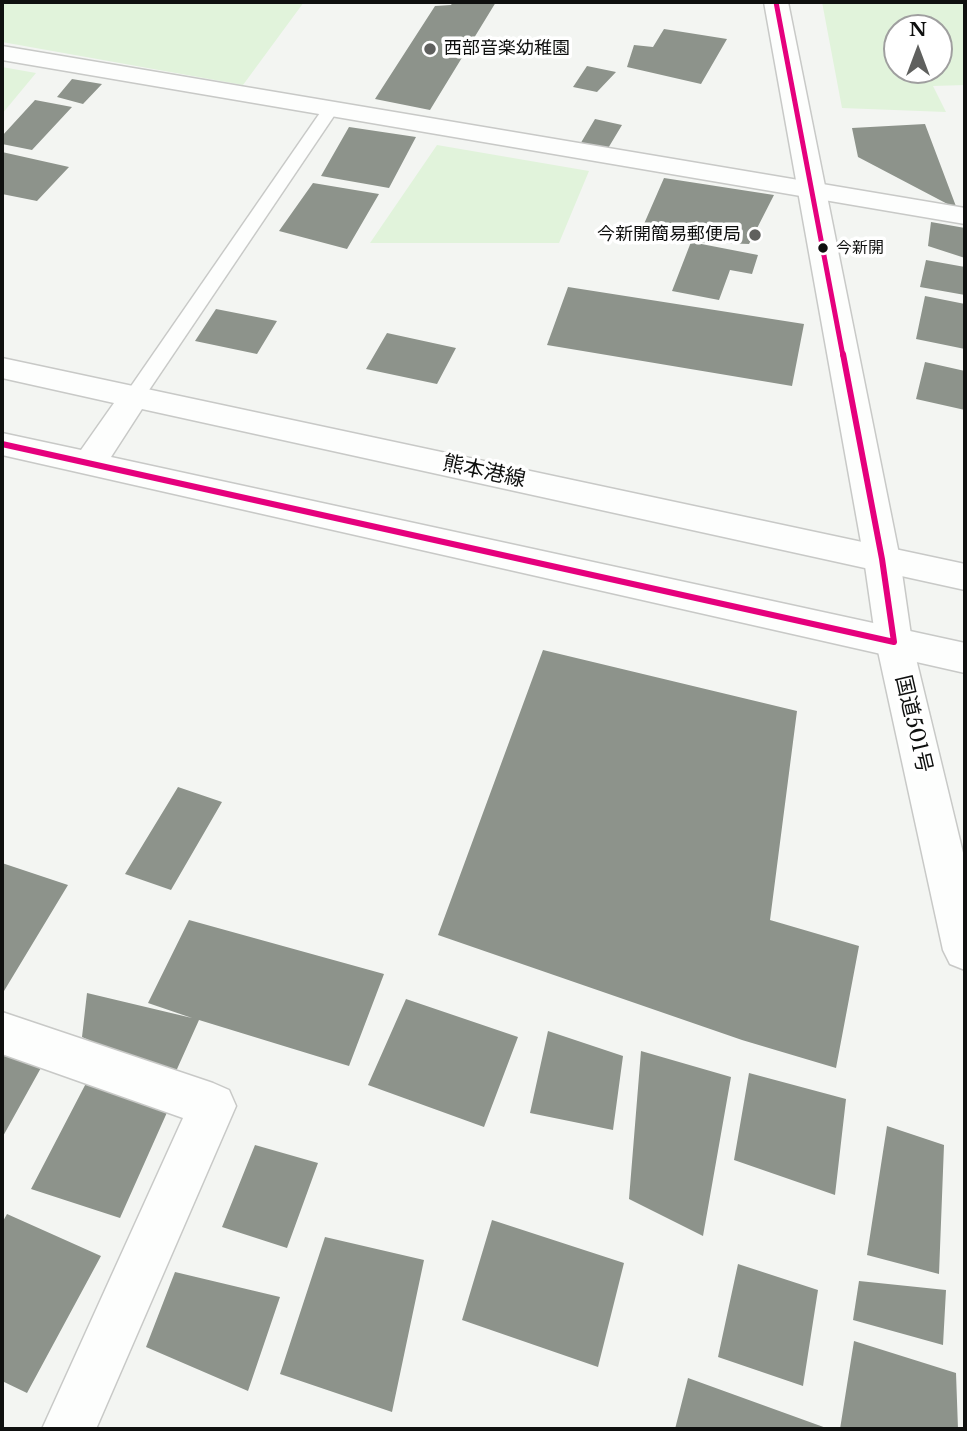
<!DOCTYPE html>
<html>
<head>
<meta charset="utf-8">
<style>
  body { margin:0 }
  #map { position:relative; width:967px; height:1431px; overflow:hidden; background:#f3f5f2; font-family:"Libre Baskerville",serif }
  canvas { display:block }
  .frame { position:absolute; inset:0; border:4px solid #0f100f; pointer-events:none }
  .north { position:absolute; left:883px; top:14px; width:70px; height:70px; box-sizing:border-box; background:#fff; border:2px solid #9f9f9f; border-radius:50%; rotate:0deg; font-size:19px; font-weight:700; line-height:28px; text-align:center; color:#0f100f }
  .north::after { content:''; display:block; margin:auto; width:24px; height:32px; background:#5f605e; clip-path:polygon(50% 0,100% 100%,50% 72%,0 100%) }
</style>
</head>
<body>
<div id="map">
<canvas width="967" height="1431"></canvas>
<div class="frame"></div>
<div class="north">N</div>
</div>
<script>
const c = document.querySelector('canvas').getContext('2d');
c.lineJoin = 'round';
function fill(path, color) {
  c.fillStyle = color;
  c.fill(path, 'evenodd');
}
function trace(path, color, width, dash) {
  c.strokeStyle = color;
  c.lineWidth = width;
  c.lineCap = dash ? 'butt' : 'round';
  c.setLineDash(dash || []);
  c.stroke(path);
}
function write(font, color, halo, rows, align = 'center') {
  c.font = font + ' "Libre Baskerville","Noto Sans JP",serif';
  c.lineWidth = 7;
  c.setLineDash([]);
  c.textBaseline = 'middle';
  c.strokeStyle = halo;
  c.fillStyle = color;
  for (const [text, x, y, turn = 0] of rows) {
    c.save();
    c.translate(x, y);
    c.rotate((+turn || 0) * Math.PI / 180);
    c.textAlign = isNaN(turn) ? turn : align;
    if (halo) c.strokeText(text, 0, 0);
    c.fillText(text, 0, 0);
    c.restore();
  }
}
fill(new Path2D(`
  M 2,2 L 304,2 L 243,85 L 2,42 Z
  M 822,2 L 965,2 L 965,85 L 933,86 L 946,112 L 842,108 ZM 897,28 L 939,28 L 939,70 L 897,70 Z
  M 2,67 L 36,73 L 2,114 Z
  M 437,145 L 589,171 L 559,243 L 370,243 Z`), '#e1f3db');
fill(new Path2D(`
  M 453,2 L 496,2 L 430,110 L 375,99 L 435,6 L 451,5 Z
  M 664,29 L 727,39 L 701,84 L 627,67 L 634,45 L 653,47 Z
  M 587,66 L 616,72 L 597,92 L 573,87 Z
  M 72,79 L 102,84 L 83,104 L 57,97 Z
  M 35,100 L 72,107 L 32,150 L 2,144 L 2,136 Z
  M 595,119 L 622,125 L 607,150 L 579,146 Z
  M 925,124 L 957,209 L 858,157 L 852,128 Z
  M 349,127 L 416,137 L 389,188 L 321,176 Z
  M 2,152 L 69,167 L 37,201 L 2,194 Z
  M 664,178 L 774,195 L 749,244 L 637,240 Z
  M 313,183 L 379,194 L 347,249 L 279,231 Z
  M 931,222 L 965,228 L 965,258 L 928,246 Z
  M 691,242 L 758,255 L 752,274 L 730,270 L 719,300 L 672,291 Z
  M 926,260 L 965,267 L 965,295 L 920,287 Z
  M 568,287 L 804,324 L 792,386 L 547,345 Z
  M 925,296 L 965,304 L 965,349 L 916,339 Z
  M 216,309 L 277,321 L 257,354 L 195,341 Z
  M 387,333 L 456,348 L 437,384 L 366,369 Z
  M 925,362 L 965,371 L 965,410 L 916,399 Z
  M 543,650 L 797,711 L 770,920 L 859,946 L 836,1068 L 742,1040 L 438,935 Z
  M 178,787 L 222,802 L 171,890 L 125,874 Z
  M 2,863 L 68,885 L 4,991 L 2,990 Z
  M 189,920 L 384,974 L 349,1066 L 199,1020 L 173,1078 L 82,1037 L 87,993 L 192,1018 L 148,1003 Z
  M 406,999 L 518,1037 L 484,1127 L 368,1085 Z
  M 548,1031 L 623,1056 L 613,1130 L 530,1113 Z
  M 641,1051 L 731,1077 L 703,1236 L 629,1199 Z
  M 2,1055 L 42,1066 L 2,1138 Z
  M 95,1066 L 173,1099 L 120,1218 L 31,1189 Z
  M 749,1073 L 846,1099 L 835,1195 L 734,1160 Z
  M 887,1126 L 944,1145 L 939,1274 L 867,1255 Z
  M 255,1145 L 318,1163 L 287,1248 L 222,1227 Z
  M 7,1214 L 101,1256 L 27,1393 L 2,1381 L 2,1223 Z
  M 492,1220 L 624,1263 L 598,1367 L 462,1320 Z
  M 325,1237 L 424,1260 L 392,1412 L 280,1374 Z
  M 738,1264 L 818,1290 L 803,1386 L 718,1357 Z
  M 175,1272 L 280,1297 L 248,1391 L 146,1347 Z
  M 859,1281 L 946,1290 L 943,1345 L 853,1320 Z
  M 854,1341 L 956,1373 L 958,1429 L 840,1429 Z
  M 688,1378 L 829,1429 L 675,1429 Z`), '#8d938b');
const lane = new Path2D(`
  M 330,105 L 338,110 L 141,402 L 127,402 L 124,397 L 127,392 L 324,107 Z`);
const street = new Path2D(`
  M 2,46 L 965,208 L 965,224 L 2,60 Z
  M 2,1012 L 213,1083 L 229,1090 L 236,1106 L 96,1429 L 42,1429 L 183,1118 L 2,1054 Z`);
const primary = new Path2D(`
  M 2,358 L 965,564 L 965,590 L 142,409 L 111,457 L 965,643 L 965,673 L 2,455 L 2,433 L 81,450 L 114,403 L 2,378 Z`);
const highway = new Path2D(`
  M 764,2 L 788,2 L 900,559 L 912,642 L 965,861 L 965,970 L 950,964 L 943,950 L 876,642 L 864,559 Z`);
trace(lane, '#c8c9c7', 3);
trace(street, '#c8c9c7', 3);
trace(primary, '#c8c9c7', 3);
trace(highway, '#c8c9c7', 3);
fill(lane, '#fdfefd');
fill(street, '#fdfefd');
fill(primary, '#fdfefd');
fill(highway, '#fdfefd');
trace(new Path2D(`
  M 776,2 L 843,356`), '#e5007d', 5);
trace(new Path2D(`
  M 2,444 L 894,642 L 882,559 L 843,354`), '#e5007d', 6);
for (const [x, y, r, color] of [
  [430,49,7,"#5f605e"],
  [755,235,7,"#5f605e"],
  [823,248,6,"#0f100f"]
]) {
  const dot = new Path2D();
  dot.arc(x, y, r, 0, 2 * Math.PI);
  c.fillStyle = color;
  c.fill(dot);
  trace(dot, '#fff', 2.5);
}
write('16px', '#0f100f', '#fff', [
  ["今新開",836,248]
], 'left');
write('18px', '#0f100f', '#fff', [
  ["西部音楽幼稚園",444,49],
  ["今新開簡易郵便局",741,235,"right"]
], 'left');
write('21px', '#0f100f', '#fff', [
  ["熊本港線",484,472,12],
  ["国道501号",913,724,77]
]);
</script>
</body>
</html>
